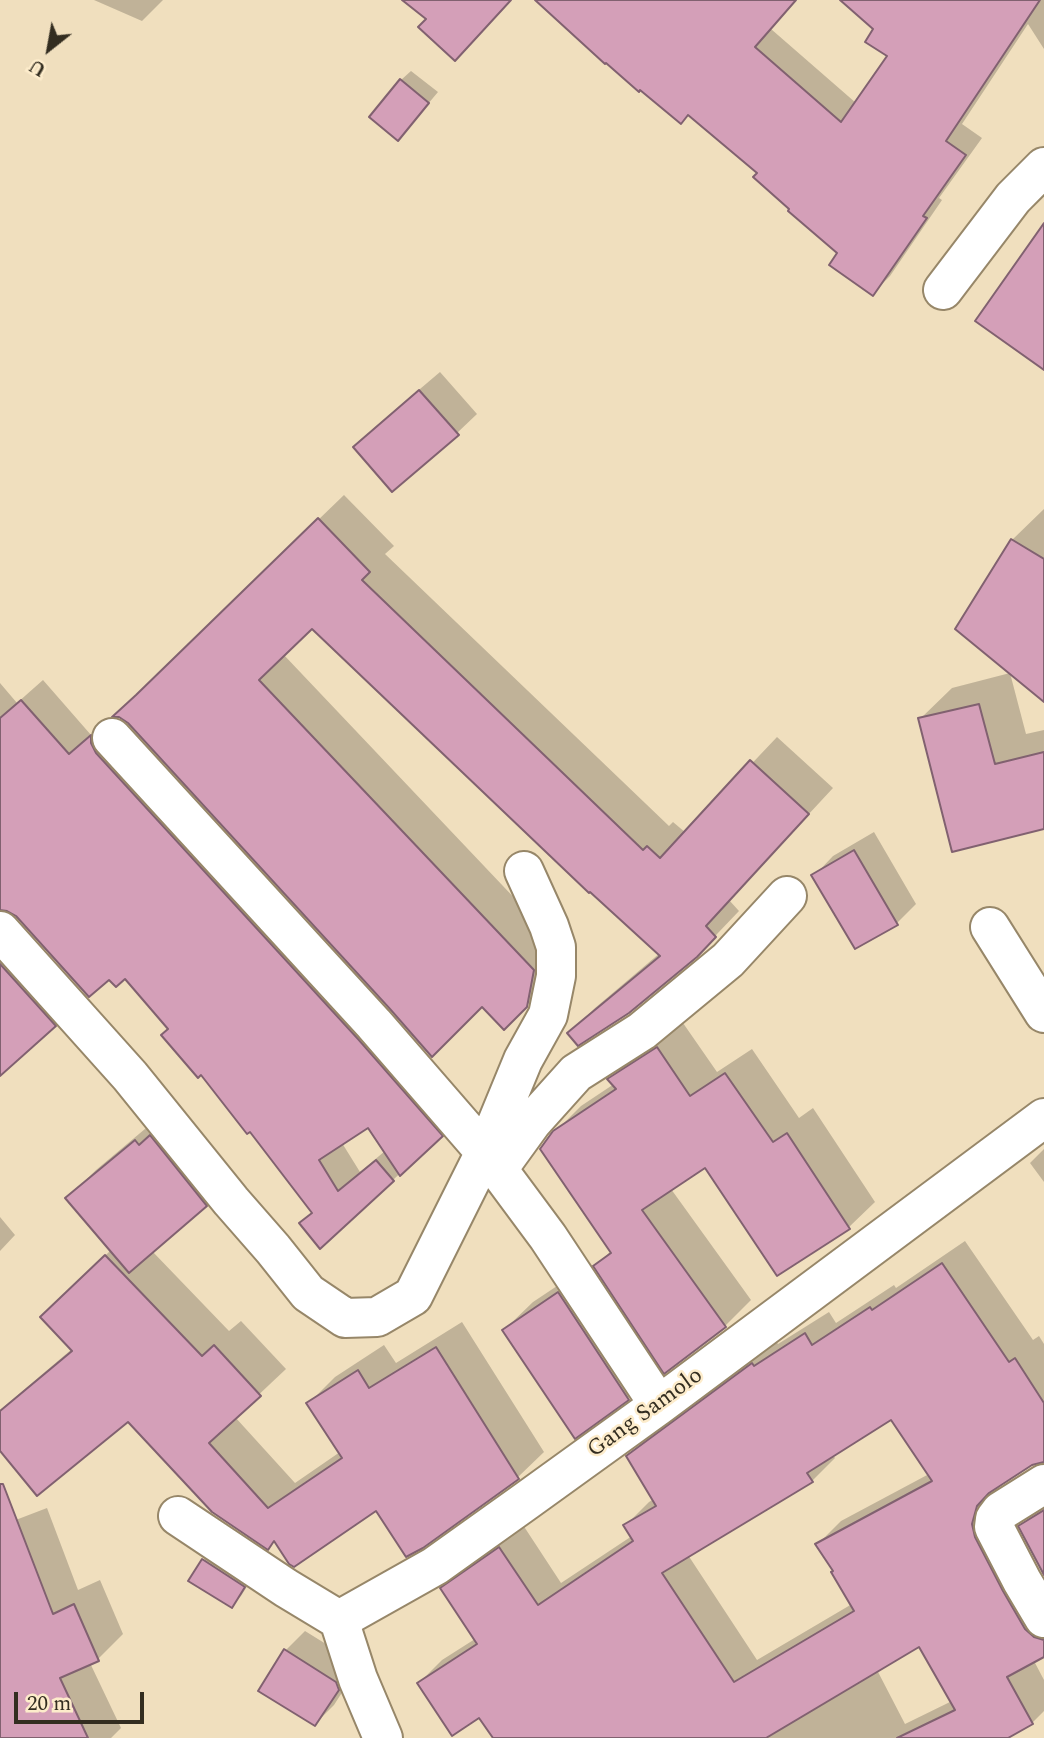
<!DOCTYPE html>
<html>
<head>
<meta charset="utf-8">
<style>
  body { margin:0 }
  #map { position:relative; width:1044px; height:1738px; overflow:hidden; background:#f0dfbe; font-family:Spectral,serif }
  canvas { display:block }
  .north { position:absolute; left:14px; top:14px; width:70px; height:70px; -webkit-text-stroke:5px #fdeccb; paint-order:stroke; rotate:211deg; font-size:19px; font-weight:700; line-height:28px; text-align:center; color:#332d20 }
  .north::after { content:''; display:block; margin:auto; width:24px; height:32px; background:#332d20; clip-path:polygon(50% 0,100% 100%,50% 72%,0 100%) }
  .scale { position:absolute; left:14px; top:1692px; width:130px; height:32px; box-sizing:border-box; border:4px solid #332d20; border-top:0; padding-left:9px; font-size:21px; line-height:24px; white-space:nowrap; color:#332d20; -webkit-text-stroke:5px #fdeccb; paint-order:stroke }
</style>
</head>
<body>
<div id="map">
<canvas width="1044" height="1738"></canvas>
<div class="north">U</div>
<div class="scale">20 m</div>
</div>
<script>
const c = document.querySelector('canvas').getContext('2d');
c.lineJoin = 'round';
function fill(path, color) {
  c.fillStyle = color;
  c.fill(path, 'evenodd');
}
function trace(path, color, width, dash) {
  c.strokeStyle = color;
  c.lineWidth = width;
  c.lineCap = dash ? 'butt' : 'round';
  c.setLineDash(dash || []);
  c.stroke(path);
}
function write(font, color, halo, rows, align = 'center') {
  c.font = font + ' Spectral,serif';
  c.lineWidth = 5;
  c.setLineDash([]);
  c.textBaseline = 'middle';
  c.strokeStyle = halo;
  c.fillStyle = color;
  for (const [text, x, y, turn = 0] of rows) {
    c.save();
    c.translate(x, y);
    c.rotate((+turn || 0) * Math.PI / 180);
    c.textAlign = isNaN(turn) ? turn : align;
    if (halo) c.strokeText(text, 0, 0);
    c.fillText(text, 0, 0);
    c.restore();
  }
}
fill(new Path2D(`
  M 94,0 L 163,0 L 142,21 Z
  M 537,0 L 796,0 L 771,29 L 856,103 L 890,55 L 875,29 L 843,0 L 1044,0 L 1044,49 L 1028,24 L 962,124 L 982,138 L 939,198 L 942,200 L 890,276 L 873,293 L 839,253 L 759,173 L 689,113 Z
  M 411,71 L 438,92 L 407,129 L 401,80 Z
  M 440,372 L 477,414 L 457,433 L 355,447 L 374,428 Z
  M 344,495 L 394,546 L 385,554 L 669,826 L 673,822 L 686,833 L 777,737 L 833,788 L 729,900 L 739,911 L 696,956 L 570,1033 L 595,1008 L 660,953 L 312,626 L 283,654 L 558,944 L 552,980 L 526,1006 L 482,1005 L 129,722 L 116,715 Z
  M 1044,509 L 1044,700 L 1012,540 Z
  M 1010,673 L 1026,734 L 1044,730 L 1044,827 L 920,719 L 952,688 Z
  M 43,680 L 91,735 L 111,717 L 111,722 L 462,1114 L 393,1180 L 301,1224 L 313,1212 L 170,1028 L 125,977 L 109,977 L 17,915 L 0,908 L 0,683 L 17,703 ZM 368,1126 L 385,1151 L 360,1172 L 342,1143 Z
  M 874,832 L 916,904 L 897,923 L 814,876 L 833,856 Z
  M 0,916 L 76,1004 L 55,1025 L 0,1074 Z
  M 683,1023 L 717,1072 L 752,1049 L 799,1118 L 813,1108 L 875,1202 L 849,1227 L 778,1274 L 706,1165 L 671,1189 L 751,1300 L 725,1326 L 595,1266 L 611,1251 L 555,1132 L 581,1106 L 614,1084 L 609,1079 L 635,1054 Z
  M 164,1113 L 234,1177 L 206,1205 L 152,1251 L 229,1331 L 241,1321 L 286,1369 L 235,1417 L 295,1483 L 340,1452 L 309,1403 L 335,1377 L 384,1345 L 396,1363 L 462,1322 L 544,1452 L 517,1478 L 376,1509 L 275,1540 L 268,1548 L 129,1419 L 0,1448 L 0,1410 L 72,1349 L 69,1291 L 111,1250 L 68,1198 L 96,1170 Z
  M 1044,1149 L 1044,1182 L 1030,1163 Z
  M 0,1217 L 15,1235 L 0,1251 Z
  M 965,1241 L 1033,1340 L 1039,1336 L 1044,1344 L 1044,1460 L 1032,1464 L 999,1486 L 995,1500 L 1044,1599 L 1044,1655 L 1034,1661 L 1044,1680 L 1044,1711 L 1032,1723 L 1004,1738 L 495,1738 L 480,1716 L 419,1683 L 442,1660 L 475,1639 L 442,1589 L 465,1566 L 523,1525 L 561,1583 L 632,1536 L 626,1525 L 649,1502 L 654,1499 L 628,1456 L 651,1433 L 776,1341 L 778,1344 L 829,1312 L 836,1323 L 894,1285 L 896,1288 ZM 891,1417 L 929,1474 L 841,1521 L 818,1544 L 835,1571 L 852,1604 L 757,1660 L 688,1555 L 812,1481 L 835,1458 L 833,1455 ZM 920,1645 L 952,1701 L 905,1724 L 877,1670 Z
  M 587,1266 L 656,1370 L 628,1398 L 575,1436 L 504,1330 L 533,1302 Z
  M 1044,1503 L 1044,1572 L 1020,1526 Z
  M 47,1508 L 78,1590 L 100,1580 L 123,1634 L 98,1659 L 90,1663 L 121,1728 L 111,1738 L 0,1738 L 0,1526 Z
  M 213,1550 L 253,1577 L 241,1596 L 231,1606 L 191,1581 L 204,1560 Z
  M 305,1631 L 355,1662 L 357,1669 L 334,1705 L 315,1724 L 286,1650 Z`), '#0003');
const building = new Path2D(`
  M 402,0 L 511,0 L 455,61 L 418,27 L 426,19 Z
  M 535,0 L 796,0 L 755,47 L 841,122 L 887,56 L 865,42 L 873,29 L 840,0 L 1040,0 L 946,141 L 966,155 L 923,216 L 927,218 L 873,296 L 829,265 L 837,253 L 788,211 L 789,209 L 753,177 L 757,173 L 688,115 L 681,124 L 640,90 L 639,92 L 606,63 L 605,64 Z
  M 400,79 L 429,103 L 398,141 L 369,117 Z
  M 1044,223 L 1044,370 L 975,321 Z
  M 419,390 L 459,435 L 392,492 L 353,447 Z
  M 318,518 L 370,572 L 362,580 L 643,850 L 647,846 L 660,858 L 750,760 L 809,814 L 706,926 L 716,937 L 697,957 L 629,1013 L 578,1046 L 567,1033 L 660,956 L 590,892 L 589,893 L 312,629 L 259,680 L 534,970 L 527,1007 L 504,1030 L 482,1007 L 432,1057 L 390,1009 L 128,723 L 119,717 L 112,717 L 136,695 Z
  M 1011,539 L 1044,559 L 1044,702 L 955,629 Z
  M 21,700 L 69,754 L 91,735 L 91,743 L 96,753 L 358,1039 L 443,1136 L 400,1176 L 368,1128 L 319,1160 L 338,1191 L 376,1160 L 394,1181 L 320,1249 L 299,1223 L 312,1213 L 250,1132 L 247,1134 L 201,1075 L 198,1078 L 161,1035 L 168,1029 L 125,979 L 116,987 L 109,980 L 89,997 L 16,916 L 7,911 L 0,910 L 0,718 Z
  M 979,704 L 995,764 L 1044,752 L 1044,829 L 952,852 L 918,718 Z
  M 854,850 L 898,925 L 855,949 L 811,875 Z
  M 0,964 L 56,1026 L 0,1076 Z
  M 657,1047 L 690,1096 L 725,1073 L 773,1142 L 787,1133 L 850,1229 L 777,1276 L 705,1168 L 642,1210 L 726,1327 L 664,1374 L 593,1266 L 611,1253 L 540,1149 L 553,1131 L 616,1089 L 607,1079 Z
  M 150,1135 L 207,1206 L 129,1273 L 65,1198 L 135,1140 L 139,1145 Z
  M 105,1255 L 202,1356 L 214,1345 L 261,1396 L 209,1443 L 268,1508 L 342,1458 L 306,1403 L 358,1370 L 369,1388 L 436,1347 L 519,1479 L 423,1548 L 406,1557 L 376,1511 L 294,1567 L 289,1564 L 274,1541 L 268,1550 L 212,1512 L 128,1422 L 37,1496 L 0,1451 L 0,1411 L 72,1351 L 40,1317 Z
  M 942,1263 L 1009,1362 L 1015,1358 L 1044,1403 L 1044,1462 L 1032,1465 L 989,1493 L 977,1506 L 972,1524 L 975,1537 L 1003,1591 L 1025,1629 L 1034,1637 L 1044,1640 L 1044,1657 L 1007,1677 L 1033,1724 L 1008,1738 L 897,1738 L 955,1710 L 919,1647 L 766,1738 L 493,1738 L 479,1718 L 452,1736 L 417,1683 L 477,1644 L 440,1588 L 499,1547 L 538,1605 L 633,1541 L 623,1525 L 656,1506 L 626,1456 L 752,1363 L 754,1366 L 805,1333 L 812,1345 L 870,1307 L 872,1310 ZM 891,1420 L 932,1481 L 815,1544 L 833,1571 L 831,1572 L 854,1611 L 734,1682 L 662,1573 L 813,1482 L 807,1473 Z
  M 558,1292 L 629,1400 L 575,1439 L 502,1330 Z
  M 0,1484 L 3,1484 L 53,1614 L 74,1604 L 99,1661 L 60,1678 L 88,1738 L 0,1738 Z
  M 1044,1510 L 1044,1575 L 1018,1526 Z
  M 202,1559 L 245,1587 L 232,1608 L 188,1581 Z
  M 284,1649 L 336,1682 L 339,1690 L 315,1726 L 258,1691 Z`);
fill(building, '#d49fb8');
trace(building, '#816170', 2);
const minor = new Path2D(`
  M 943,290 L 1013,198 L 1044,167
  M 112,738 L 374,1024 L 485,1152 L 548,1237 L 659,1405
  M 990,927 L 1044,1013
  M 0,931 L 130,1076 L 231,1201 L 273,1249 L 308,1293 L 345,1318 L 377,1317 L 413,1296 L 485,1152 L 523,1060 L 548,1015 L 556,976 L 556,947 L 549,926 L 524,871
  M 498,1169 L 532,1122 L 576,1073 L 642,1031 L 728,960 L 787,896
  M 1044,1484 L 1001,1511 L 995,1519 L 994,1527 L 1022,1581 L 1044,1618
  M 178,1516 L 286,1588 L 339,1620
  M 383,1738 L 358,1679 L 339,1620 L 435,1566 L 526,1501 L 659,1405 L 1044,1118`);
trace(minor, '#978769', 42);
trace(minor, '#fff', 38);
write('23px', '#332d20', '#fdeccb', [
  ["Gang Samolo",646,1414,-36]
]);
</script>
</body>
</html>
